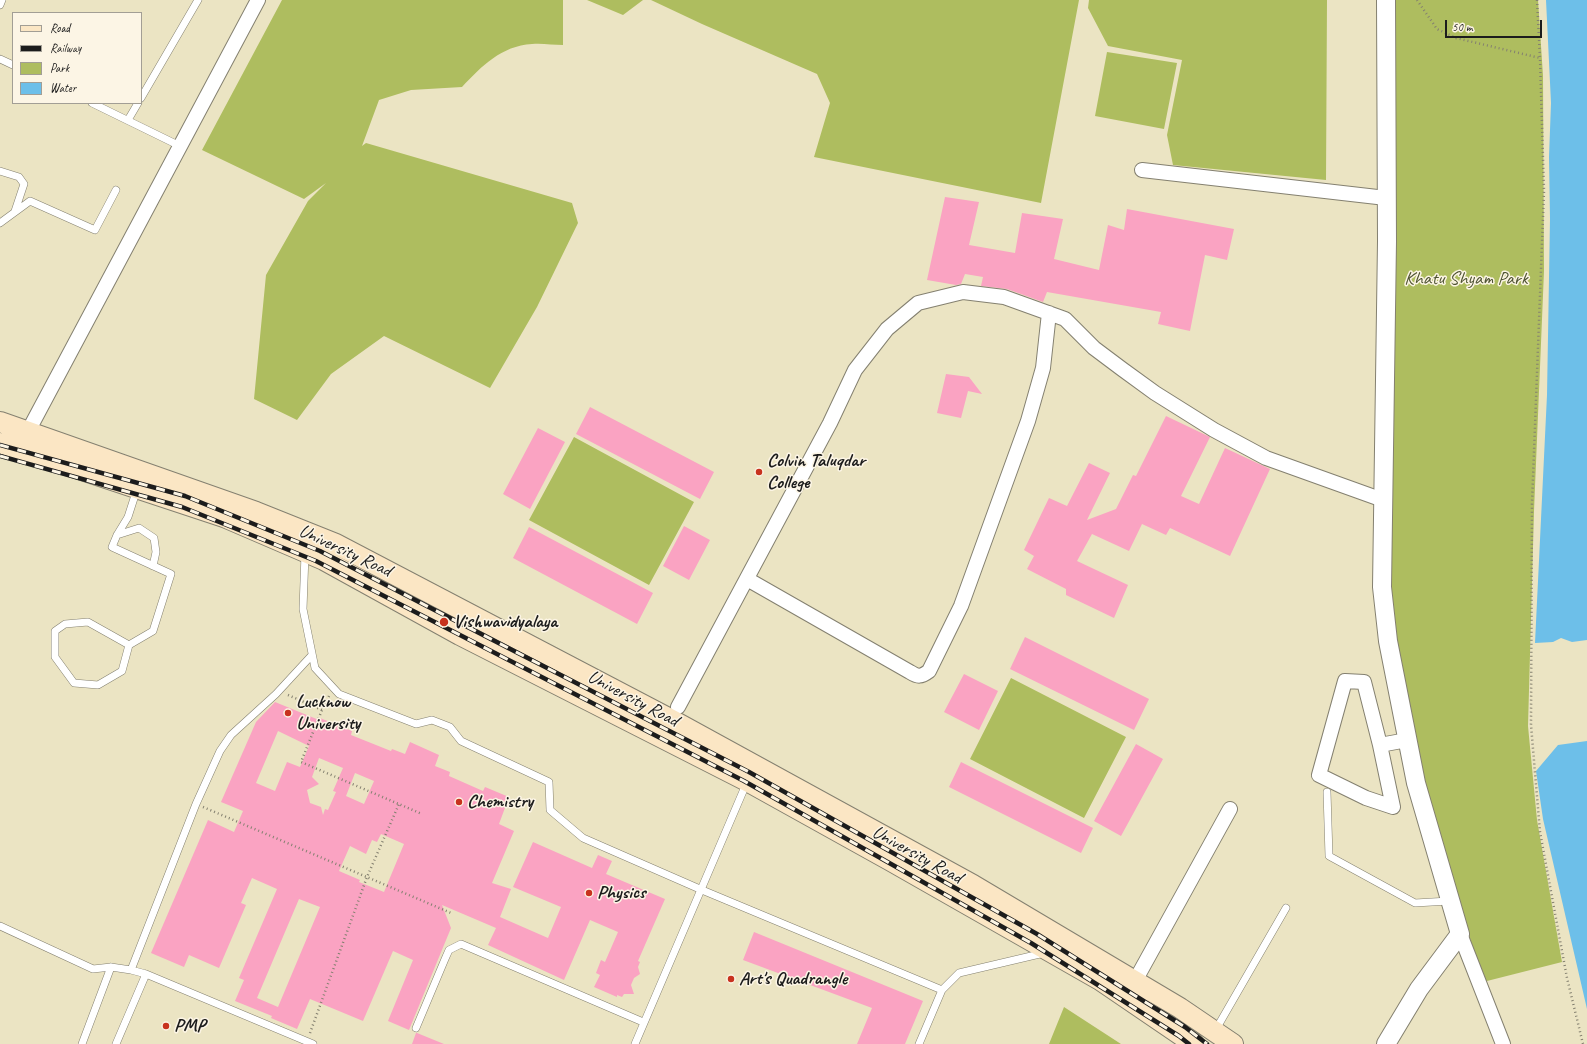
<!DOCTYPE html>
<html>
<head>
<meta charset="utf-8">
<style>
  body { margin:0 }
  #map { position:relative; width:1587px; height:1044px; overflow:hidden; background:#ebe4c3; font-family:Caveat,sans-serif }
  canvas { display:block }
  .legend { position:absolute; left:12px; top:12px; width:130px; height:92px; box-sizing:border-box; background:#fcf5e5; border:1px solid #a29e95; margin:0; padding:5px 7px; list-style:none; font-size:12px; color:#1c1c1c }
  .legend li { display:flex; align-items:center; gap:8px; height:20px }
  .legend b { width:20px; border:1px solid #a29e95 }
  .scale { position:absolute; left:1445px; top:20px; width:97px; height:18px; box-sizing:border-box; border:2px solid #1c1c1c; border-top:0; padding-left:5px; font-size:12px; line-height:14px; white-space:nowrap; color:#1c1c1c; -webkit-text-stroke:3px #fcf5e5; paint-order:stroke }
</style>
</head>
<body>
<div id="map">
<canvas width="1587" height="1044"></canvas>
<ul class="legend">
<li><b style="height:5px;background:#fbe6c4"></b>Road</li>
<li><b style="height:5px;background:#1c1c1c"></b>Railway</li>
<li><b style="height:11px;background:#aebd5f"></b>Park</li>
<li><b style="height:11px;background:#6dbfe9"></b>Water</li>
</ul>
<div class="scale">50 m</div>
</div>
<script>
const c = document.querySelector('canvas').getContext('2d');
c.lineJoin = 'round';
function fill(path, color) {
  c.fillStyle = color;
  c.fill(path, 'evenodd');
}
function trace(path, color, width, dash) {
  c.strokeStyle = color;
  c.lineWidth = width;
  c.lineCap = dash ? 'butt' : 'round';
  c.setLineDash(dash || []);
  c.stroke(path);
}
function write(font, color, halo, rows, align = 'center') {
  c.font = font + ' Caveat,sans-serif';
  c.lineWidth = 3;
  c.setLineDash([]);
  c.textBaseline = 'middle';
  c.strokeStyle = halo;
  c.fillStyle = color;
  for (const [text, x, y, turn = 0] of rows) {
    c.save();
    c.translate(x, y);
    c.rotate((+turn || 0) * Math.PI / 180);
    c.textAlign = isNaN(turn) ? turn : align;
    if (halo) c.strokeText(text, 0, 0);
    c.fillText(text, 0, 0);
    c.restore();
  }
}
fill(new Path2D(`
  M 282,0 L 563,0 L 563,45 C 553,45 542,43 532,44 C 501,46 482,66 462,87 L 411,90 L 379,100 L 362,146 L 366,143 L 572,203 L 578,223 L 537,307 L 490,388 L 384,336 L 331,374 L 297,420 L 254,399 L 266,275 L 308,201 L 326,183 L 304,199 L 202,150 Z
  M 587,0 L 643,0 L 623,15 Z
  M 651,0 L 1079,0 L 1041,203 L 814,157 L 830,103 L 817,74 L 702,24 Z
  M 1089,0 L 1327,0 L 1326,180 L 1173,165 L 1167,135 L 1182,60 L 1108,46 L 1088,8 Z
  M 1389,0 L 1538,0 L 1543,76 L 1544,271 L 1534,511 L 1528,726 L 1537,820 L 1562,962 L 1483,982 L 1428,798 L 1393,642 L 1391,578 Z
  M 1107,52 L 1177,63 L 1164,129 L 1095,116 Z
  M 574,437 L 694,502 L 649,585 L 529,520 Z
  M 1011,678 L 1126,737 L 1084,818 L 970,759 Z
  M 1064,1007 L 1121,1044 L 1049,1044 Z`), '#aebd5f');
fill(new Path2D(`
  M 1546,0 L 1587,0 L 1587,640 L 1572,642 L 1561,638 L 1553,642 L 1535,643 L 1547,395 L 1550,219 L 1549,157 L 1551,103 Z
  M 1587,741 L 1587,1009 L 1543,819 L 1536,771 L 1558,745 Z`), '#6dbfe9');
fill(new Path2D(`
  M 945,197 L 979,202 L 969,245 L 1015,253 L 1022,213 L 1063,219 L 1054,259 L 1099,270 L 1108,225 L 1124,230 L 1127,209 L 1234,229 L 1227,260 L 1205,255 L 1190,331 L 1158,324 L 1161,312 L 1047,292 L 1043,302 L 1007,289 L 981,286 L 983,277 L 965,274 L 961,284 L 956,285 L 927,280 Z
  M 946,374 L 969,377 L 982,394 L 968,391 L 961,418 L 937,413 Z
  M 590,407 L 714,472 L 700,499 L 576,434 Z
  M 1166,416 L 1210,437 L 1181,496 L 1199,504 L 1225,448 L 1270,469 L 1230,556 L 1170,528 L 1166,535 L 1142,524 L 1129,551 L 1092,534 L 1077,561 L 1128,585 L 1114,618 L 1066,595 L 1066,589 L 1027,569 L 1034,556 L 1024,550 L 1049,498 L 1067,506 L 1089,463 L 1110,473 L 1087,520 L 1116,509 L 1133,475 L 1136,476 Z
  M 538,428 L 565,442 L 530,509 L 503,494 Z
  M 684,526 L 710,540 L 689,580 L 663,566 Z
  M 529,527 L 653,593 L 637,624 L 513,558 Z
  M 1025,637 L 1149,699 L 1134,730 L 1010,669 Z
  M 964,674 L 998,691 L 979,730 L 944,712 Z
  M 275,702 L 319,720 L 320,718 L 352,731 L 351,735 L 391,751 L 392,749 L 405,754 L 410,742 L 439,755 L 435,766 L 450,772 L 449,776 L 483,791 L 485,787 L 509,797 L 499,824 L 514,831 L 492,883 L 511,889 L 500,917 L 548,938 L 561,907 L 513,887 L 533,842 L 592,868 L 598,855 L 612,861 L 606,874 L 665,899 L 638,961 L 640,962 L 638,967 L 640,974 L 634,978 L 631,985 L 634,994 L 624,994 L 622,997 L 617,995 L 617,997 L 594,987 L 600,975 L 596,973 L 601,960 L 605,962 L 618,932 L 590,920 L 564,980 L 488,945 L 496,928 L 442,905 L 451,928 L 409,1030 L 388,1021 L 413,960 L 393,951 L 363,1021 L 310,999 L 297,1029 L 271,1018 L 272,1016 L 235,1001 L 244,980 L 239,978 L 277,889 L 252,878 L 241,903 L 246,905 L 219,968 L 189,955 L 184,967 L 151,953 L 208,820 L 234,832 L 243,811 L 221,802 L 256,722 ZM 278,731 L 309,746 L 300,767 L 287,762 L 275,791 L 256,783 ZM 319,758 L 343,768 L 333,791 L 336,792 L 328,810 L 325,809 L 323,815 L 321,807 L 310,803 L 307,790 L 319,784 L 312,777 ZM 355,773 L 374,781 L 364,804 L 346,796 ZM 381,834 L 404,844 L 384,892 L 359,882 L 360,880 L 339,871 L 350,846 L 366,854 L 372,840 L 377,842 ZM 299,899 L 320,907 L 278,1007 L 257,998 Z
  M 1136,744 L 1163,759 L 1121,836 L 1094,821 Z
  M 961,762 L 1093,828 L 1081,853 L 949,787 Z
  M 754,932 L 923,1001 L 905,1044 L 857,1044 L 872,1008 L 743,960 Z
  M 416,1033 L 417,1033 L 444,1044 L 412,1044 Z`), '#faa3c2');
const service = new Path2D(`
  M 0,5 L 2,0
  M 0,59 L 13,65
  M 141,98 L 198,0
  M 92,103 L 180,146
  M 128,120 L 138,103
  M 0,171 L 19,177 L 24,184 L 15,211
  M 0,223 L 30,201 L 95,230 L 116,190
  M 117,535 L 139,528 L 154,538 L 156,552 L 153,566
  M 305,554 L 303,609 L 315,668 L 339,694 L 416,724 L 432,720 L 450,727 L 461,741 L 549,782 L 550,810 L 583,838 L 702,890 L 942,990
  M 129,645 L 122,671 L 98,685 L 74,683 L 55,657 L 55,631 L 65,624 L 88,622 L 129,645 L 153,631 L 171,574 L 112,547 L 117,535 L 128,517 L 137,489
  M 1327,792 L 1329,856 L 1415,903 L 1449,901
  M 0,926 L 93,969 L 111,967 L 131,970 L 146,974 L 313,1044
  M 131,970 L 196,804 L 220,751 L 231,735 L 276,694 L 312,655
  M 416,1028 L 445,959 L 449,950 L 461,944 L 643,1022
  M 1215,1031 L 1286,908
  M 82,1044 L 111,967
  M 116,1044 L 146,974
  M 635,1044 L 747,782
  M 919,1044 L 942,990 L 959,973 L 1044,953`);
const minor = new Path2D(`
  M 1142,170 L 1386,198
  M 24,439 L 258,0
  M 747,579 L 910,672 C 918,677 921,677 929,671 L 961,606 L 1028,421 L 1043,368 L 1049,313
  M 1345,681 L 1364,682 L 1380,745 L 1393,807 L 1366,798 L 1319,775 Z
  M 678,707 L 830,423 L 855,370 L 887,329 L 918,303 L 963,292 L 1004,297 L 1065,319 L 1094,348 L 1122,369 L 1155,393 L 1214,430 L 1266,458 L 1383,500
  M 1380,745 L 1407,740
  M 1460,934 L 1503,1044
  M 1135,981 L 1230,809`);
const tertiary = new Path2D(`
  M 1386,0 L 1387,241 L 1382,587 L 1388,641 L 1416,783 L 1460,934 L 1419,989 L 1386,1044`);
const secondary = new Path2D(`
  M 0,422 L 256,512 L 336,544 L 672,720 L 973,885 L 1180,1008 L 1233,1044
  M 0,443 L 224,517 L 324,560 L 460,635 L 747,781 L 891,861 L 1100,980 L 1194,1044`);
trace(service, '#848070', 8);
trace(minor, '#848070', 16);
trace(tertiary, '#848070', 20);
trace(secondary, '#848070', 22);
trace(new Path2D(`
  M 1417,0 L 1437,29 L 1456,38 L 1540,58
  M 1537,0 L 1540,58 L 1544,191 L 1532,504 L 1531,725 L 1540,832 L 1567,978 L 1583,1044
  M 288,695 L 322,710
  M 329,696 L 322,710 L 301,762 L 422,814
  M 203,807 L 451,913
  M 310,1033 L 367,877 L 399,804`), '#848070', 2.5, [1, 3]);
trace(service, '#fff', 7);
trace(minor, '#fff', 14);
trace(tertiary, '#fff', 18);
trace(secondary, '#fbe6c4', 20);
const rail = new Path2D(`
  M 0,445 L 185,496 L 320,551 L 749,772 L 1037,934 L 1185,1027 L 1207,1044
  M 0,456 L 182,507 L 316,561 L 744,781 L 1031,943 L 1179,1036 L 1189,1044`);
trace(rail, '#1c1c1c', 4.5);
trace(rail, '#fcf5e5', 3, [9]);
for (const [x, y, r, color] of [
  [759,472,4,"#c8321e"],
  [444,622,5,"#c8321e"],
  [288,713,4,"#c8321e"],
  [459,802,4,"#c8321e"],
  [589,893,4,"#c8321e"],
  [731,979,4,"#c8321e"],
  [166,1026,4,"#c8321e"]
]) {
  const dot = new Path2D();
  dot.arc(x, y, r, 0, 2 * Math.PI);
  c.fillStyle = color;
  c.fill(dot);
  trace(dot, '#fcf5e5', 1.5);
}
write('19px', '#4f5433', '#fcf5e5', [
  ["Khatu Shyam Park",1466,279]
]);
write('bold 19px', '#1c1c1c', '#fcf5e5', [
  ["Colvin Taluqdar",767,461],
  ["College",767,483],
  ["Vishwavidyalaya",453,622],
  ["Lucknow",296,702],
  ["University",296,724],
  ["Chemistry",467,802],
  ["Physics",597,893],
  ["Art's Quadrangle",739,979],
  ["PMP",174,1026]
], 'left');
write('19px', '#1c1c1c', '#fcf5e5', [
  ["University Road",345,551,25],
  ["University Road",633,699,28],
  ["University Road",917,855,29]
]);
</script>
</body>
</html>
